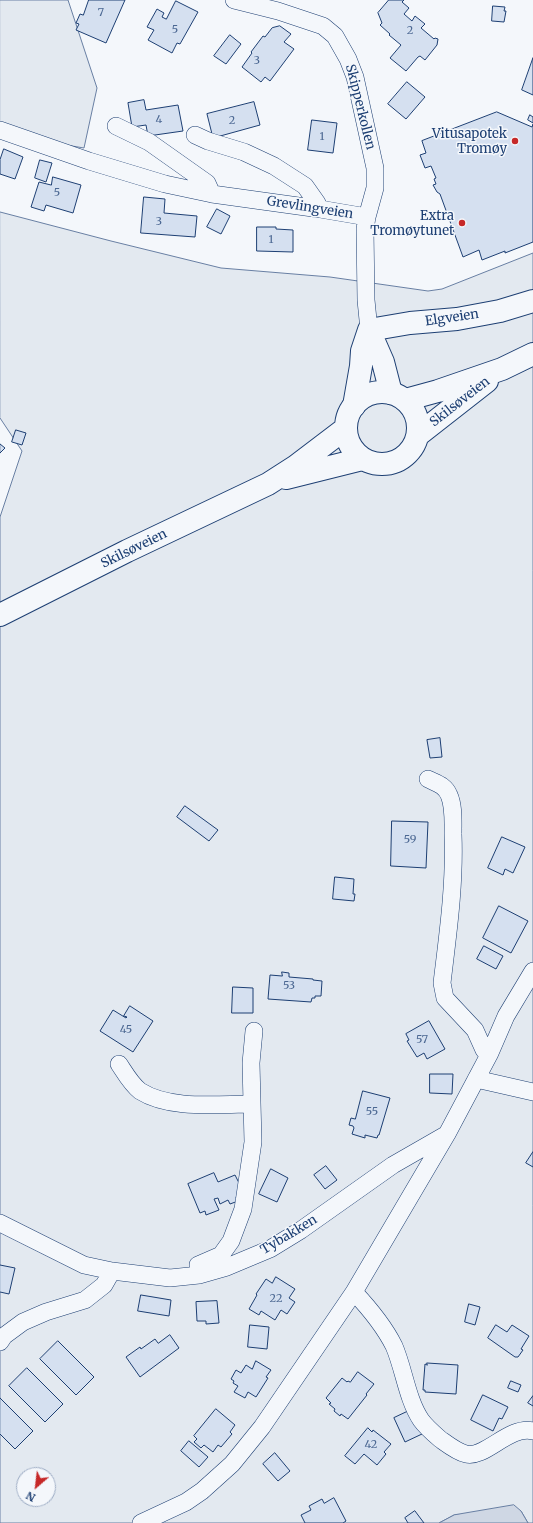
<!DOCTYPE html>
<html>
<head>
<meta charset="utf-8">
<style>
  body { margin:0 }
  #map { position:relative; width:533px; height:1523px; overflow:hidden; background:#f4f7fb; font-family:Merriweather,serif }
  canvas { display:block }
  .north { position:absolute; left:16px; top:1467px; width:40px; height:40px; box-sizing:border-box; background:#f4f7fb; border:1px solid #9eadc5; border-radius:50%; rotate:208deg; font-size:11px; font-weight:700; line-height:16px; text-align:center; color:#1d3f73 }
  .north::after { content:''; display:block; margin:auto; width:14px; height:18px; background:#c62828; clip-path:polygon(50% 0,100% 100%,50% 72%,0 100%) }
</style>
</head>
<body>
<div id="map">
<canvas width="533" height="1523"></canvas>
<div class="north">N</div>
</div>
<script>
const c = document.querySelector('canvas').getContext('2d');
c.lineJoin = 'round';
function fill(path, color) {
  c.fillStyle = color;
  c.fill(path, 'evenodd');
}
function trace(path, color, width, dash) {
  c.strokeStyle = color;
  c.lineWidth = width;
  c.lineCap = dash ? 'butt' : 'round';
  c.setLineDash(dash || []);
  c.stroke(path);
}
function write(font, color, halo, rows, align = 'center') {
  c.font = font + ' Merriweather,serif';
  c.lineWidth = 3;
  c.setLineDash([]);
  c.textBaseline = 'middle';
  c.strokeStyle = halo;
  c.fillStyle = color;
  for (const [text, x, y, turn = 0] of rows) {
    c.save();
    c.translate(x, y);
    c.rotate((+turn || 0) * Math.PI / 180);
    c.textAlign = isNaN(turn) ? turn : align;
    if (halo) c.strokeText(text, 0, 0);
    c.fillText(text, 0, 0);
    c.restore();
  }
}
const green = new Path2D(`
  M 0,0 L 68,0 L 97,88 L 84,148 L 6,135 L 0,132 Z
  M 0,212 L 111,241 L 221,268 L 330,277 L 428,291 L 442,289 L 533,253 L 533,1523 L 528,1523 L 521,1511 L 454,1515 L 439,1523 L 0,1523 L 0,517 L 22,451 L 0,418 ZM 24,1475 L 48,1475 L 48,1499 L 24,1499 Z`);
fill(green, '#e3e9f0');
trace(green, '#687fa3', 1);
const water = new Path2D(`
  M 514,1505 L 521,1511 L 528,1523 L 439,1523 L 454,1515 Z`);
fill(water, '#cfd7e4');
trace(water, '#687fa3', 1);
const building = new Path2D(`
  M 89,0 L 125,0 L 106,43 L 76,30 L 79,24 L 76,23 L 80,14 L 83,15 Z
  M 389,0 L 404,0 L 402,2 L 409,8 L 404,14 L 412,21 L 415,16 L 425,24 L 421,28 L 434,39 L 435,38 L 438,39 L 437,45 L 425,60 L 420,56 L 418,57 L 406,71 L 390,58 L 401,45 L 389,35 L 390,34 L 380,25 L 382,23 L 378,13 Z
  M 176,1 L 198,12 L 180,44 L 177,43 L 172,53 L 148,40 L 154,30 L 147,27 L 157,9 L 164,13 L 162,17 L 166,19 Z
  M 493,6 L 505,7 L 504,11 L 506,11 L 504,22 L 492,21 Z
  M 280,26 L 291,34 L 284,42 L 294,49 L 270,81 L 265,77 L 261,82 L 242,67 L 252,53 L 251,52 L 263,36 L 265,37 L 272,28 Z
  M 230,35 L 241,44 L 226,64 L 214,56 Z
  M 533,58 L 533,95 L 522,90 Z
  M 407,82 L 425,97 L 406,119 L 388,104 Z
  M 144,100 L 146,110 L 178,105 L 183,131 L 148,136 L 146,125 L 132,127 L 128,103 Z
  M 254,102 L 260,125 L 213,138 L 207,114 Z
  M 497,112 L 532,127 L 533,124 L 533,242 L 505,253 L 505,251 L 482,260 L 479,250 L 463,257 L 440,194 L 437,192 L 433,185 L 436,184 L 434,179 L 436,178 L 431,166 L 425,168 L 420,155 L 426,153 L 422,141 Z
  M 530,115 L 533,117 L 533,123 L 528,120 Z
  M 312,120 L 337,123 L 333,153 L 308,150 Z
  M 4,149 L 23,157 L 15,179 L 0,174 L 0,160 Z
  M 40,160 L 52,163 L 46,182 L 35,178 Z
  M 53,177 L 81,185 L 73,213 L 46,205 L 44,211 L 31,207 L 39,182 L 51,185 Z
  M 144,197 L 165,199 L 164,213 L 197,216 L 195,237 L 141,233 Z
  M 217,209 L 230,216 L 221,234 L 207,227 Z
  M 257,227 L 276,227 L 276,229 L 293,230 L 293,252 L 257,251 Z
  M 16,430 L 26,433 L 22,445 L 12,442 Z
  M 0,444 L 5,448 L 0,453 Z
  M 440,738 L 442,757 L 430,758 L 427,740 Z
  M 185,806 L 218,830 L 209,841 L 177,817 Z
  M 392,821 L 428,822 L 426,868 L 391,866 Z
  M 502,837 L 525,847 L 513,873 L 505,869 L 503,875 L 488,868 Z
  M 335,877 L 354,879 L 353,894 L 355,894 L 354,901 L 333,899 Z
  M 499,906 L 528,921 L 511,953 L 483,938 Z
  M 484,946 L 503,956 L 496,969 L 477,959 Z
  M 282,972 L 289,973 L 289,977 L 313,979 L 313,980 L 322,981 L 321,996 L 315,996 L 315,998 L 312,998 L 311,1002 L 268,999 L 270,975 L 282,976 Z
  M 233,987 L 253,988 L 253,1013 L 232,1013 Z
  M 130,1006 L 153,1021 L 133,1052 L 100,1031 L 113,1010 L 126,1018 L 127,1017 L 124,1016 Z
  M 429,1021 L 445,1049 L 427,1059 L 424,1053 L 417,1057 L 407,1041 L 409,1040 L 406,1034 Z
  M 430,1074 L 453,1074 L 452,1094 L 430,1093 Z
  M 363,1091 L 390,1098 L 379,1135 L 378,1135 L 377,1138 L 365,1135 L 365,1138 L 352,1134 L 354,1128 L 353,1126 L 349,1125 L 351,1118 L 355,1119 Z
  M 533,1152 L 533,1167 L 526,1163 Z
  M 326,1166 L 337,1180 L 325,1189 L 314,1175 Z
  M 271,1169 L 288,1178 L 277,1202 L 259,1194 Z
  M 214,1173 L 218,1182 L 235,1175 L 244,1193 L 236,1197 L 238,1201 L 230,1204 L 228,1200 L 220,1204 L 218,1198 L 214,1199 L 219,1210 L 206,1215 L 205,1211 L 200,1213 L 188,1184 Z
  M 0,1265 L 15,1268 L 9,1294 L 0,1292 Z
  M 276,1277 L 295,1289 L 289,1298 L 295,1302 L 287,1314 L 281,1310 L 275,1320 L 261,1311 L 259,1315 L 249,1309 L 257,1295 L 256,1294 L 266,1279 L 272,1283 Z
  M 141,1295 L 171,1300 L 169,1316 L 138,1311 Z
  M 217,1301 L 219,1323 L 206,1324 L 206,1321 L 197,1321 L 196,1302 Z
  M 469,1304 L 480,1307 L 475,1325 L 465,1322 Z
  M 250,1325 L 269,1327 L 267,1349 L 248,1347 Z
  M 496,1325 L 507,1332 L 512,1325 L 529,1336 L 521,1349 L 523,1350 L 518,1357 L 515,1357 L 488,1338 Z
  M 170,1335 L 179,1348 L 140,1377 L 126,1357 L 140,1347 L 141,1349 L 155,1339 L 158,1343 Z
  M 58,1341 L 94,1377 L 76,1395 L 40,1359 Z
  M 256,1361 L 271,1370 L 266,1377 L 268,1378 L 256,1397 L 248,1392 L 245,1398 L 234,1392 L 238,1386 L 233,1383 L 234,1381 L 231,1379 L 236,1370 L 241,1373 L 246,1365 L 252,1369 Z
  M 427,1363 L 458,1365 L 456,1394 L 425,1392 L 425,1390 L 423,1390 L 425,1364 L 427,1365 Z
  M 27,1368 L 63,1404 L 45,1422 L 9,1386 Z
  M 358,1372 L 374,1384 L 366,1394 L 367,1395 L 348,1419 L 341,1414 L 340,1416 L 334,1411 L 335,1409 L 329,1404 L 331,1403 L 326,1398 L 342,1378 L 347,1382 L 348,1381 L 350,1382 Z
  M 511,1381 L 521,1385 L 518,1392 L 508,1388 Z
  M 483,1395 L 508,1407 L 502,1419 L 499,1418 L 493,1431 L 471,1420 Z
  M 533,1396 L 533,1406 L 528,1403 Z
  M 0,1398 L 33,1431 L 15,1449 L 0,1434 Z
  M 216,1409 L 235,1425 L 230,1432 L 232,1434 L 221,1447 L 218,1445 L 213,1452 L 204,1445 L 201,1448 L 194,1442 L 197,1439 L 194,1436 Z
  M 411,1410 L 422,1434 L 405,1442 L 394,1418 Z
  M 368,1428 L 372,1432 L 373,1430 L 391,1444 L 384,1452 L 386,1454 L 377,1465 L 364,1454 L 355,1464 L 345,1456 Z
  M 189,1441 L 208,1457 L 199,1467 L 181,1451 Z
  M 275,1453 L 290,1471 L 278,1481 L 263,1464 Z
  M 334,1498 L 346,1521 L 343,1523 L 305,1523 L 301,1515 L 311,1510 L 309,1506 L 322,1499 L 324,1503 Z
  M 415,1511 L 424,1523 L 408,1523 L 405,1518 Z`);
fill(building, '#d5e0f0');
trace(building, '#1d3f73', 1);
const minor = new Path2D(`
  M 234,0 L 278,11 L 323,26 L 335,36 L 348,59 L 355,77 L 375,168 L 375,188 L 367,217
  M 116,126 L 149,142 L 207,183 L 212,194
  M 0,130 L 89,161 L 165,184 L 212,194 L 320,209 L 367,217 L 365,229 L 366,300 L 369,330
  M 195,135 L 208,141 L 244,152 L 274,166 L 305,186 L 317,203 L 320,209
  M 428,779 C 436,783 445,785 449,795 C 454,806 453,822 453,834 C 455,884 448,933 442,983 L 445,998 L 475,1030 L 484,1050 L 490,1053
  M 119,1064 C 125,1073 131,1084 140,1091 C 170,1110 217,1104 252,1104
  M 476,1079 L 533,1092
  M 0,1223 L 84,1265 L 112,1271 L 170,1278 L 199,1275 L 227,1267 L 270,1249 L 301,1230 L 393,1165 L 447,1134 L 490,1053 L 506,1016 L 533,971
  M 199,1275 L 198,1265 L 221,1255 L 231,1241 L 243,1209 L 253,1142 L 251,1063 L 254,1031
  M 354,1292 C 369,1308 384,1326 394,1346 C 404,1369 407,1399 421,1420 C 426,1427 433,1433 440,1439 C 447,1444 457,1452 466,1454 C 485,1459 509,1425 533,1431
  M 0,1342 L 4,1336 L 23,1322 L 46,1312 L 85,1300 L 104,1285 L 112,1271
  M 141,1523 L 186,1502 L 202,1491 L 232,1464 L 262,1427 L 354,1292 L 447,1134`);
const secondary = new Path2D(`
  M 369,330 L 410,323 L 457,319 L 500,311 L 533,301
  M 354,406 L 361,366 L 362,351 L 369,330 L 383,362 L 391,393`);
const primary = new Path2D(`
  M346 428a36 36 0 1 1 72 0a36 36 0 1 1-72 0Z
  M 405,400 L 438,391 L 502,369 L 533,354
  M 418,435 L 487,381
  M 286,478 L 362,459
  M 0,615 L 127,551 L 268,484 L 296,466 L 346,428`);
trace(minor, '#1d3f73', 18);
trace(secondary, '#1d3f73', 24);
trace(primary, '#1d3f73', 24);
trace(minor, '#f4f7fb', 17);
trace(secondary, '#f4f7fb', 22);
trace(primary, '#f4f7fb', 22);
for (const [x, y, r, color] of [
  [515,141,4,"#c62828"],
  [462,223,4,"#c62828"]
]) {
  const dot = new Path2D();
  dot.arc(x, y, r, 0, 2 * Math.PI);
  c.fillStyle = color;
  c.fill(dot);
  trace(dot, '#f4f7fb', 1.5);
}
write('11px', '#4b6792', null, [
  ["7",101,13],
  ["5",175,30],
  ["2",410,31],
  ["3",257,61],
  ["4",159,120],
  ["2",232,121],
  ["1",322,137],
  ["5",57,193],
  ["3",159,222],
  ["1",271,240],
  ["59",410,840],
  ["53",289,986],
  ["45",126,1030],
  ["57",422,1040],
  ["55",372,1112],
  ["22",276,1299],
  ["42",371,1445]
]);
write('13px', '#1d3f73', '#f4f7fb', [
  ["Skipperkollen",360,107,76],
  ["Grevlingveien",310,208,9],
  ["Elgveien",452,318,-8],
  ["Skilsøveien",460,402,-38],
  ["Skilsøveien",134,549,-26],
  ["Tybakken",289,1235,-31]
]);
write('13px', '#1d3f73', '#f4f7fb', [
  ["Vitusapotek",507,134],
  ["Tromøy",507,149],
  ["Extra",454,216],
  ["Tromøytunet",454,231]
], 'right');
</script>
</body>
</html>
